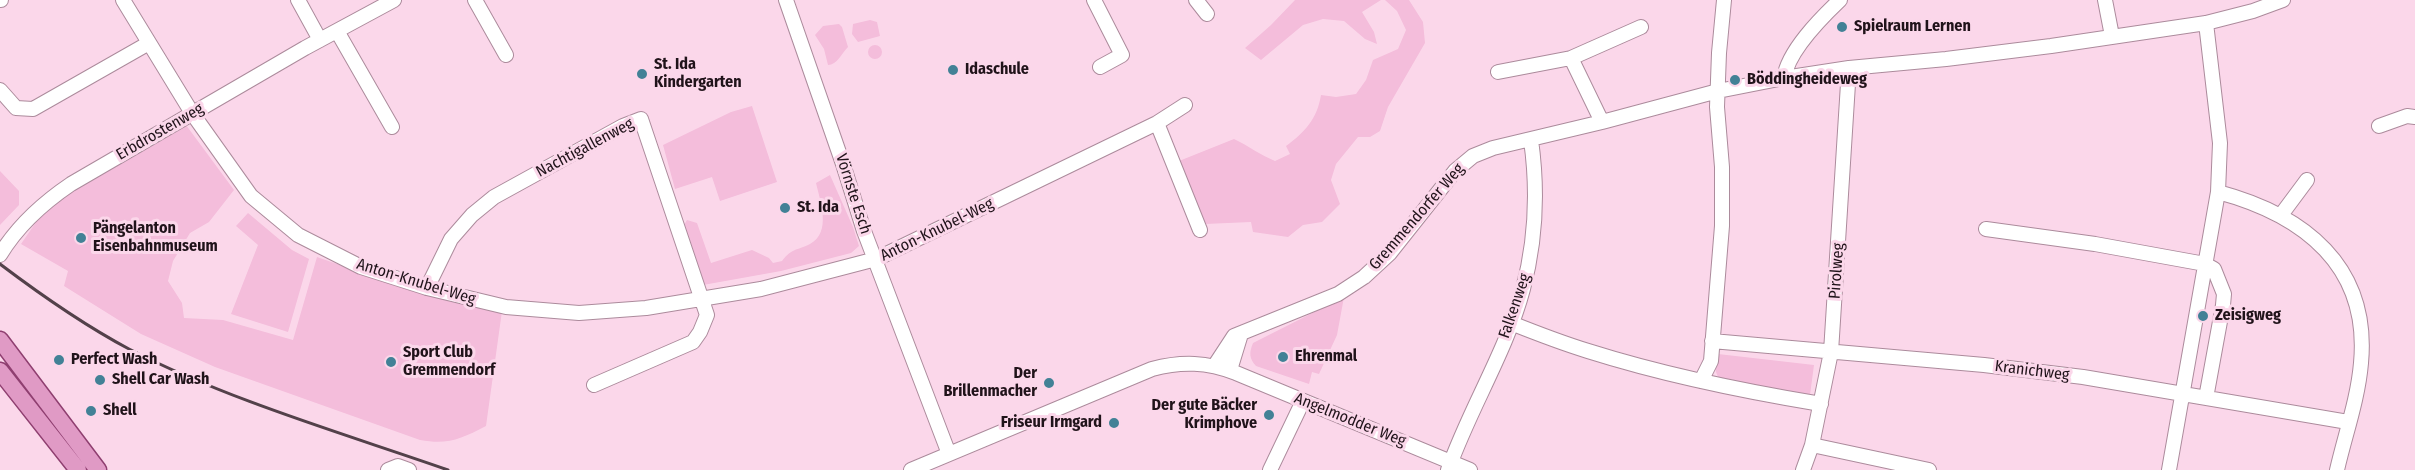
<!DOCTYPE html>
<html>
<head>
<meta charset="utf-8">
<style>
  body { margin:0 }
  canvas { display:block; background:#fbd7ea }
</style>
</head>
<body>
<canvas width="2415" height="470"></canvas>
<script>
const c = document.querySelector('canvas').getContext('2d');
c.lineJoin = 'round';
function fill(path, color) {
  c.fillStyle = color;
  c.fill(path, 'evenodd');
}
function trace(path, color, width, dash) {
  c.strokeStyle = color;
  c.lineWidth = width;
  c.lineCap = dash ? 'butt' : 'round';
  c.setLineDash(dash || []);
  c.stroke(path);
}
function write(font, color, halo, rows, align = 'center') {
  c.font = font + ' "Fira Sans Condensed",sans-serif';
  c.lineWidth = 6;
  c.setLineDash([]);
  c.textBaseline = 'middle';
  c.strokeStyle = halo;
  c.fillStyle = color;
  for (const [text, x, y, turn = 0] of rows) {
    c.save();
    c.translate(x, y);
    c.rotate((+turn || 0) * Math.PI / 180);
    c.textAlign = isNaN(turn) ? turn : align;
    if (halo) c.strokeText(text, 0, 0);
    c.fillText(text, 0, 0);
    c.restore();
  }
}
fill(new Path2D(`
  M 1295,0 L 1381,0 L 1362,12 L 1374,32 L 1377,44 L 1365,39 L 1344,21 L 1323,19 L 1303,25 L 1261,60 L 1245,48 L 1271,25 Z
  M 1385,0 L 1409,0 L 1423,22 L 1425,43 L 1388,107 L 1380,131 L 1370,137 L 1358,137 L 1336,164 L 1331,180 L 1340,204 L 1322,222 L 1303,225 L 1288,237 L 1253,232 L 1251,222 L 1205,224 L 1179,161 L 1234,139 C 1249,146 1260,155 1275,161 L 1290,154 L 1286,146 C 1305,132 1317,119 1321,95 L 1336,97 L 1356,94 L 1366,80 L 1373,60 L 1398,49 L 1406,30 L 1397,11 Z
  M 870,20 L 877,22 L 880,36 L 858,42 L 852,34 L 853,24 Z
  M 839,24 L 842,27 L 848,47 C 842,53 837,65 828,65 L 824,49 L 815,35 L 823,26 Z
  M868 52a7 7 0 1 1 14 0a7 7 0 1 1-14 0Z
  M 752,106 L 777,182 L 720,201 L 712,177 L 675,189 L 663,145 L 731,112 Z
  M 186,125 L 234,190 L 209,222 L 190,233 L 173,261 L 168,281 L 182,303 L 184,318 L 223,320 L 293,340 L 317,257 L 360,272 L 502,311 L 486,426 C 461,439 448,445 420,440 L 215,367 L 141,334 L 64,286 L 68,271 L 21,244 L 43,212 L 58,198 Z
  M 0,171 L 19,191 L 19,205 L 0,225 Z
  M 830,175 L 853,227 L 859,246 L 851,253 L 781,271 L 703,285 L 684,225 L 687,220 L 697,223 L 711,263 L 752,250 L 769,258 L 773,263 L 782,261 C 792,248 796,251 810,244 C 832,232 820,201 816,183 Z
  M 248,213 L 292,250 L 309,259 L 288,332 L 231,314 L 258,245 L 236,226 Z
  M 1344,297 L 1337,335 L 1319,374 L 1312,372 L 1309,384 L 1256,366 C 1249,358 1249,353 1253,343 Z
  M 1718,354 L 1814,365 L 1810,395 L 1723,382 C 1713,374 1715,365 1718,354 Z`), '#f4bddb');
const minor = new Path2D(`
  M 0,0 L 1,0
  M 123,0 L 192,113 L 251,196 L 298,235 L 361,267 L 427,288 L 506,307 L 579,313 L 646,308 L 761,289 L 876,259 L 1157,123 L 1185,105
  M 298,0 L 320,40
  M 475,0 L 506,55
  M 786,0 L 843,164 L 864,231 L 949,454
  M 1094,0 L 1122,55 L 1100,67
  M 1196,0 L 1207,14
  M 2105,0 L 2112,36
  M 337,31 L 392,127
  M 1571,58 L 1602,122
  M 1498,72 L 1571,58 L 1641,27
  M 1784,78 C 1788,51 1820,19 1840,0
  M 0,90 L 16,108 L 33,109 L 149,43
  M 1157,123 L 1200,230
  M 2379,126 L 2407,116 L 2415,117
  M 2218,192 C 2304,215 2370,266 2361,363 C 2358,399 2345,435 2337,470
  M 2281,215 L 2307,180
  M 1986,229 L 2095,244 L 2205,264 L 2214,269 L 2224,294 L 2223,305 L 2206,398
  M 0,255 C 18,225 43,203 71,184 L 305,48 L 394,0
  M 427,288 L 451,239 L 472,215 L 494,197 L 623,126 L 641,119 L 707,315 L 700,332 L 693,342 L 594,385
  M 1511,323 C 1536,333 1562,343 1588,351 C 1664,375 1742,391 1821,404
  M 1712,341 L 1984,365 L 2083,377 L 2348,422
  M 1215,365 L 1234,336 L 1338,294 L 1364,277 L 1390,253 L 1455,171 L 1473,156 L 1493,148 L 1602,122 L 1718,91 L 1784,78 L 1849,68 L 1946,59 L 2051,46 L 2206,23 L 2253,11 L 2283,0
  M 1230,370 L 1241,334
  M 1701,381 L 1711,361 L 1722,226 L 1722,167 L 1717,107 L 1719,53 L 1724,0
  M 1812,445 L 1929,470
  M 388,470 L 398,466 L 409,470
  M 911,470 L 1152,369 C 1182,361 1207,362 1236,373 L 1470,470
  M 1270,470 L 1303,401
  M 1448,470 C 1469,410 1507,350 1523,289 C 1536,240 1538,190 1531,140
  M 1803,470 L 1812,445 L 1831,352 L 1849,68
  M 2169,470 L 2218,192 L 2220,143 L 2206,23`);
const major = new Path2D(`
  M 0,340 L 98,470
  M 0,371 L 78,470`);
trace(minor, '#ac8b9c', 16);
trace(major, '#8f3f70', 19);
trace(minor, '#fff', 14);
trace(major, '#e09ac5', 16);
trace(new Path2D(`
  M 0,264 C 41,295 84,325 129,349 C 228,400 342,433 448,470`), '#53414a', 3);
for (const [x, y, r, color] of [
  [1842,27,6,"#428196"],
  [953,70,6,"#428196"],
  [642,74,6,"#428196"],
  [1735,80,6,"#428196"],
  [785,208,6,"#428196"],
  [81,238,6,"#428196"],
  [2203,316,6,"#428196"],
  [1283,357,6,"#428196"],
  [59,360,6,"#428196"],
  [391,362,6,"#428196"],
  [100,380,6,"#428196"],
  [1049,383,6,"#428196"],
  [91,411,6,"#428196"],
  [1269,415,6,"#428196"],
  [1114,423,6,"#428196"]
]) {
  const dot = new Path2D();
  dot.arc(x, y, r, 0, 2 * Math.PI);
  c.fillStyle = color;
  c.fill(dot);
  trace(dot, '#fbd7ea', 2);
}
write('bold 16px', '#20131a', '#fbd7ea', [
  ["Spielraum Lernen",1854,27],
  ["St. Ida",654,65],
  ["Kindergarten",654,83],
  ["Idaschule",965,70],
  ["Böddingheideweg",1747,80],
  ["St. Ida",797,208],
  ["Pängelanton",93,229],
  ["Eisenbahnmuseum",93,247],
  ["Zeisigweg",2215,316],
  ["Sport Club",403,353],
  ["Gremmendorf",403,371],
  ["Ehrenmal",1295,357],
  ["Perfect Wash",71,360],
  ["Der",1037,374,"right"],
  ["Brillenmacher",1037,392,"right"],
  ["Shell Car Wash",112,380],
  ["Der gute Bäcker",1257,406,"right"],
  ["Krimphove",1257,424,"right"],
  ["Shell",103,411],
  ["Friseur Irmgard",1102,423,"right"]
], 'left');
write('16px', '#20131a', '#fbd7ea', [
  ["Erbdrostenweg",160,132,-30],
  ["Nachtigallenweg",585,148,-28],
  ["Vörnste Esch",853,194,72],
  ["Gremmendorfer Weg",1417,217,-49],
  ["Anton-Knubel-Weg",937,230,-26],
  ["Pirolweg",1837,271,-86],
  ["Anton-Knubel-Weg",416,282,17],
  ["Falkenweg",1515,306,-71],
  ["Kranichweg",2032,371,7],
  ["Angelmodder Weg",1350,420,22]
]);
</script>
</body>
</html>
